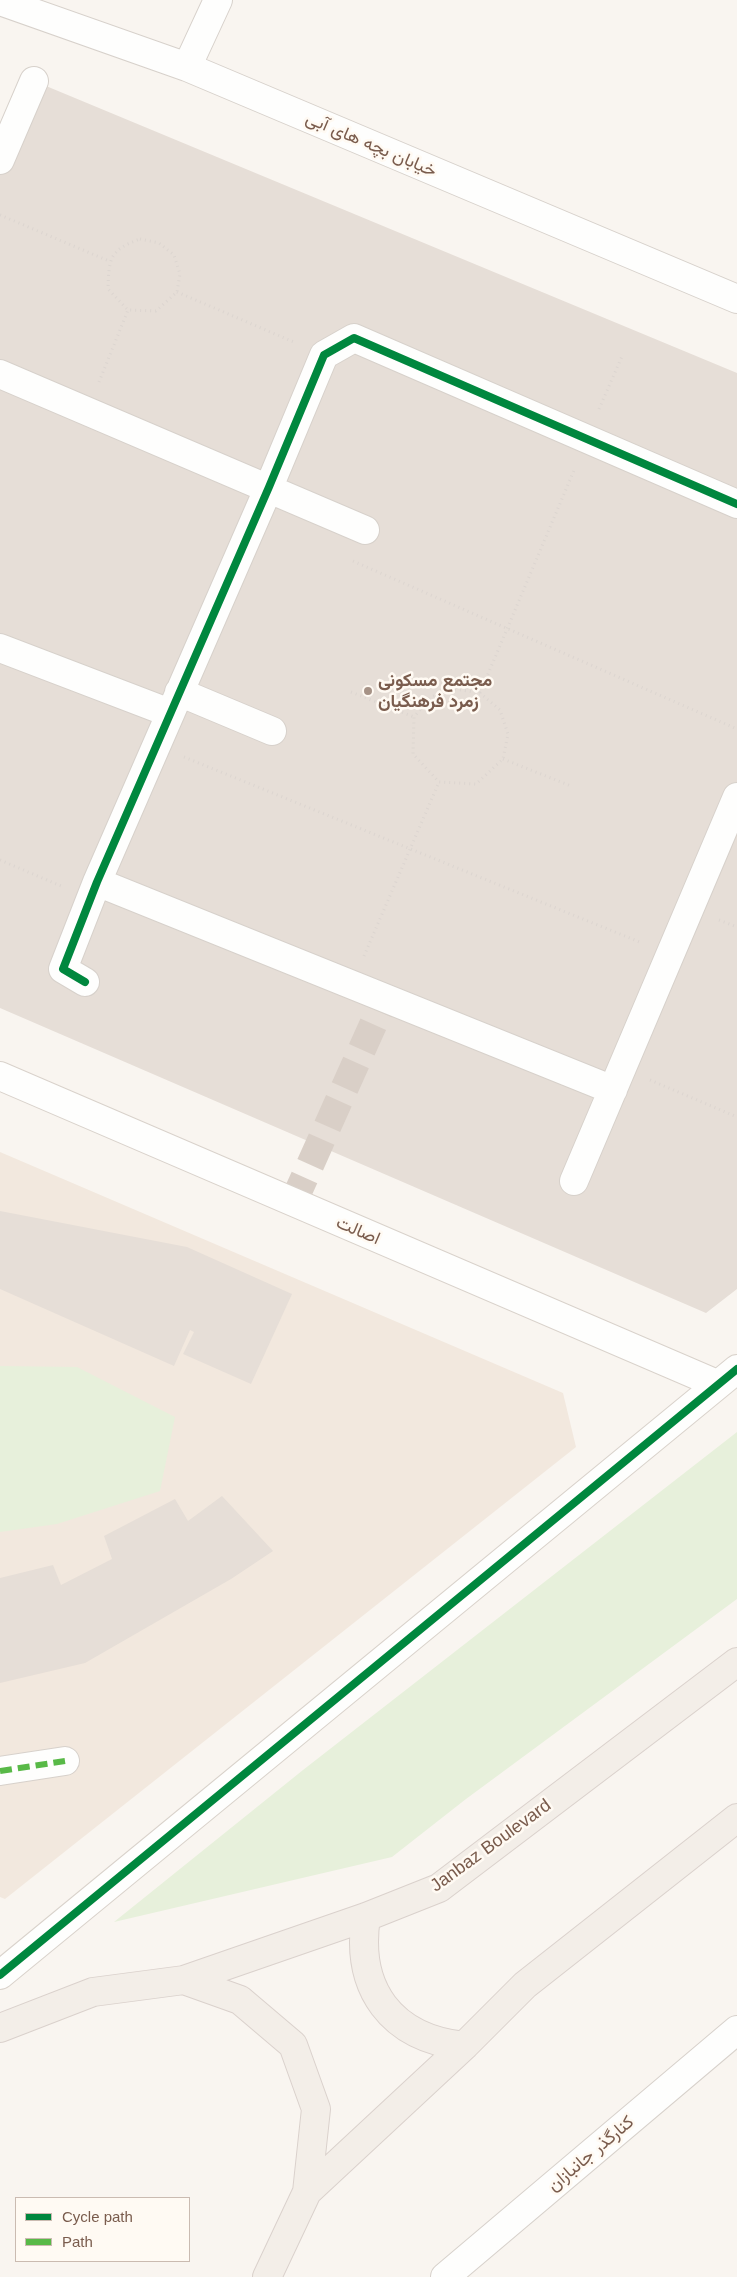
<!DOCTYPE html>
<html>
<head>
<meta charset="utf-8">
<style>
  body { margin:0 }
  #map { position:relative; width:737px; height:2277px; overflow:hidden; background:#f9f5f0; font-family:Helvetica,sans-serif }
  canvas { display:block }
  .legend { position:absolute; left:15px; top:2197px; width:175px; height:65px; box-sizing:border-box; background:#fffaf3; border:1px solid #cabbb1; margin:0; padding:6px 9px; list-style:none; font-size:15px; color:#7a5c4d }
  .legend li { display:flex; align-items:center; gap:10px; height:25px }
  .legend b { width:25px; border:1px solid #cabbb1 }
</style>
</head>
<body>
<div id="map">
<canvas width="737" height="2277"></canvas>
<ul class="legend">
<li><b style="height:6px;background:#00873e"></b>Cycle path</li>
<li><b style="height:6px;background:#58b947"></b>Path</li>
</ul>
</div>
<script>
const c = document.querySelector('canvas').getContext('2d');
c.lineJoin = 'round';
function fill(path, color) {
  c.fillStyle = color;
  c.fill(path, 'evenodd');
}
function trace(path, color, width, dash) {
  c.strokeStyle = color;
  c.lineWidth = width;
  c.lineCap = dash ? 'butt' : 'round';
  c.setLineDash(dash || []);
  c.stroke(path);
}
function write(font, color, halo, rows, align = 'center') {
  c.font = font + ' Helvetica,Vazirmatn,sans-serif';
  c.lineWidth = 5;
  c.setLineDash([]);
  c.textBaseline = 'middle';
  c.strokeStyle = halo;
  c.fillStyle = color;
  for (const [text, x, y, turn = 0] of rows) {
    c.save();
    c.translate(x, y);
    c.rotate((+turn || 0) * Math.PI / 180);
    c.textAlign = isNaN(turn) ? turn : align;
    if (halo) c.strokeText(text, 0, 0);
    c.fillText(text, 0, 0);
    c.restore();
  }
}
fill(new Path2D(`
  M 0,1152 L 563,1393 L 576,1447 L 5,1899 L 0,1897 Z`), '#f2e8de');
fill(new Path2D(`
  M 0,1366 L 77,1367 L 175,1417 L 160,1491 L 57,1524 L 0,1532 Z
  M 737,1432 L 737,1599 L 466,1799 L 392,1857 L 114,1922 L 303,1770 Z`), '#e7f0db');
fill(new Path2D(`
  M 34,81 L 737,373 L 737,1289 L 706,1313 L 0,1008 L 0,160 Z
  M 0,1211 L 187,1247 L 292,1294 L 251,1384 L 183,1354 L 194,1332 L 190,1330 L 174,1366 L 0,1289 Z
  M 222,1496 L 273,1551 L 231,1579 L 85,1663 L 0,1683 L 0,1578 L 53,1565 L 61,1585 L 112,1559 L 104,1536 L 175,1499 L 188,1521 Z`), '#e6ded7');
trace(new Path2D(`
  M 293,1203 L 385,998`), '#d9cfc7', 28, [28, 14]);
const street = new Path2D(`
  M 0,1 L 187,67 L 737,299
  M 187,67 L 218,0
  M 0,160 L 34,81
  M 0,374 L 365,530
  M 0,648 L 170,713
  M 179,692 L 272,731
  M 97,882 L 613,1090
  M 85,982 L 63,969 L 97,882 L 269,487 L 324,355 L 354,338 L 737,504
  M 574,1181 L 737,797
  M 0,1771 L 65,1761
  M 445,2277 L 737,2030`);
const secondary = new Path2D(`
  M 0,1076 L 717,1384
  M 0,1975 L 737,1369`);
const primary = new Path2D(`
  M 366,1917 C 355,1989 391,2038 464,2046
  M 184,1980 L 366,1917 L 439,1888 L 737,1662
  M 0,2028 L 93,1992 L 184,1980 L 240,2000 L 293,2045 L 316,2109 L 307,2192 L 267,2277
  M 307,2192 L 464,2046 L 525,1985 L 737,1818`);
trace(street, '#d7d1cb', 30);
trace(secondary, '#d9d2cb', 30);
trace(primary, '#dad1cc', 30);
trace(new Path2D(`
  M 0,215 L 109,261
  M 140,239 L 159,243 L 174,255 L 180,274 L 177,292 L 156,311 L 128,310 L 108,289 C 109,259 109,250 140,239 Z
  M 177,292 L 296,343
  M 99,382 L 128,310
  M 599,409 L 623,354
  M 353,561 L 737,729
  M 455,689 L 480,693 L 500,710 L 508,734 L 503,759 L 476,784 L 439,782 L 413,754 L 414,717 L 431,697 Z
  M 351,692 L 414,717
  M 480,693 L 575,468
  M 184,757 L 642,943
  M 503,759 L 571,786
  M 0,860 L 61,886
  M 719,920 L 737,927
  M 364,956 L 439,782
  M 650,1080 L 737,1117`), '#dcd5d0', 3, [1, 4]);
trace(street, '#fefefd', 28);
trace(secondary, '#fefefd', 28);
trace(primary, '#f3eee8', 28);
trace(new Path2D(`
  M 0,1771 L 65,1761`), '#58b947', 6, [12, 6]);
trace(new Path2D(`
  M 85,982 L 63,969 L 97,882 L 269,487 L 324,355 L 354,338 L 737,504
  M 0,1975 L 737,1369`), '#00873e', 8);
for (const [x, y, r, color] of [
  [368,691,5,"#a69286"]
]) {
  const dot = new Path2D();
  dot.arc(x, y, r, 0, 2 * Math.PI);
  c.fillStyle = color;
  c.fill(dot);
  trace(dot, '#fffaf3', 2);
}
write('18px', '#7a5c4d', '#fffaf3', [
  ["خیابان بچه های آبی",371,145,23],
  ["اصالت",358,1231,23],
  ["Janbaz Boulevard",491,1846,-36],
  ["کنارگذر جانبازان",591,2154,-40]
]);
write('bold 18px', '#7a5c4d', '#fffaf3', [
  ["مجتمع مسکونی",378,681],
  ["زمرد فرهنگیان",378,702]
], 'left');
</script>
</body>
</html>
